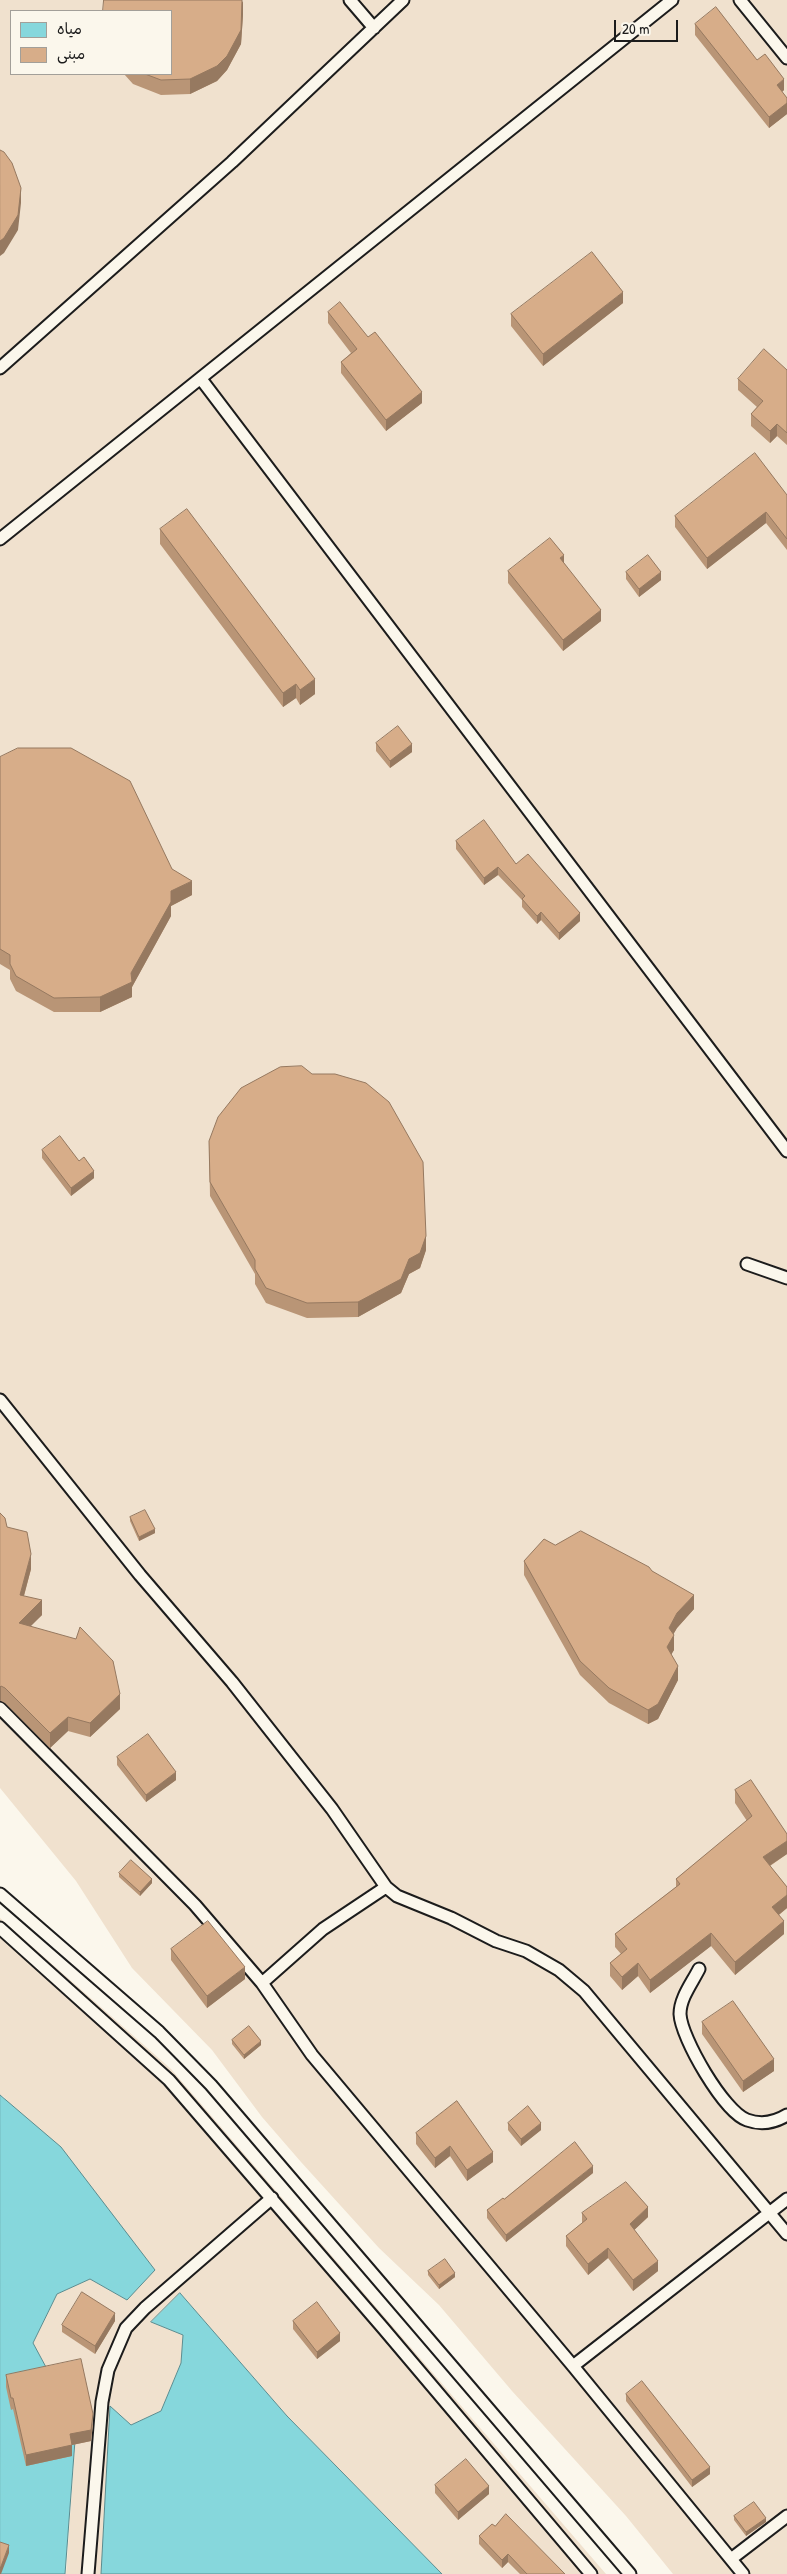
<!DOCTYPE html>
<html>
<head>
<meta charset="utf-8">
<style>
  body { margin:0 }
  #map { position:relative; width:787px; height:2574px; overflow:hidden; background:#fbf7ec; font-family:"Patrick Hand","Playpen Sans Arabic",sans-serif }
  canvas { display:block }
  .legend { position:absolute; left:10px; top:10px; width:162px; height:65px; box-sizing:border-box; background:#fbf7ec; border:1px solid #a29f99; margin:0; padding:6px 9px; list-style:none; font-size:15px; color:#1c1c1c }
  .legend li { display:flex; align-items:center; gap:10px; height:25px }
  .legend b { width:25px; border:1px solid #a29f99 }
  .scale { position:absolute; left:614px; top:20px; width:64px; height:22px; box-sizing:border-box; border:2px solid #1c1c1c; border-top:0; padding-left:6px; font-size:15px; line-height:18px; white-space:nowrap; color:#1c1c1c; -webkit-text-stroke:4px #fbf7ec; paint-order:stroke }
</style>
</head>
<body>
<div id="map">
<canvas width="787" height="2574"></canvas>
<ul class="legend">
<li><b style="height:14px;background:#86d7dc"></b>مياه</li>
<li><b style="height:14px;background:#d7ad89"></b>مبنى</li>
</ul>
<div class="scale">20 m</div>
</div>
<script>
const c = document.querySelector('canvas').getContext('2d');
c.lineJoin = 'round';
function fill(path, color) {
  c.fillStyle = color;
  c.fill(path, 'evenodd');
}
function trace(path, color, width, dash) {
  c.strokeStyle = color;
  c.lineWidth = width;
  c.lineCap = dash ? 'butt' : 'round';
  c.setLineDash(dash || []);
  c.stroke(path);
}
fill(new Path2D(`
  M 0,0 L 787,0 L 787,2574 L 673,2574 L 626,2516 L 512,2391 L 439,2305 L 379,2248 L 301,2162 L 262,2117 L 212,2050 L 132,1968 L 76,1881 L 0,1788 ZM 11,11 L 171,11 L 171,74 L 11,74 Z
  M 0,1918 L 171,2069 L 606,2574 L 442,2574 L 287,2416 L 180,2293 L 151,2322 L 183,2335 L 181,2363 L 161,2411 L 131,2425 L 110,2407 L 101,2574 L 66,2574 L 79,2387 L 47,2369 L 33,2344 L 57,2294 L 90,2279 L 127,2300 L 4,2097 L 0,2095 Z`), '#f0e1ce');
const water = new Path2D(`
  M 0,2095 L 61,2147 L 155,2270 L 127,2300 L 90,2279 L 57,2294 L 33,2343 L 47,2369 L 79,2387 L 65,2574 L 0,2574 Z
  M 180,2293 L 287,2416 L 442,2574 L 101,2574 L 110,2406 L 131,2425 L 161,2411 L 181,2363 L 183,2335 L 151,2322 Z`);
fill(water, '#86d7dc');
trace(water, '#5c8c8f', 1);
const service = new Path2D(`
  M 350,0 L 374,28
  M 740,0 L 787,58
  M 0,368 L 232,162 L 403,0
  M 201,379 L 787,1151
  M 0,539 L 672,0
  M 747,1264 L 787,1278
  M 0,1400 L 140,1575 L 232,1682 L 332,1809 L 386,1887
  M 0,1708 L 195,1905 L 262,1983 L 312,2055 L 573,2366 L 743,2574
  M 0,1894 L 159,2032 L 211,2085 L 630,2574
  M 0,1928 L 169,2080 L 383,2328 L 591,2574
  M 699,1969 C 692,1983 680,1998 680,2014 C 681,2038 724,2112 747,2120 C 761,2125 774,2123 787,2115
  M 262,1983 L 323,1929 L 386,1887 L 397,1896 L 451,1918 L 496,1941 L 526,1951 L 559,1970 L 584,1991 L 787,2234
  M 573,2366 L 787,2199
  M 731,2559 L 787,2516
  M 88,2574 L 102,2402 L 108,2370 L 126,2328 L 145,2308 L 272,2198`);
trace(service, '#1c1c1c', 15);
trace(service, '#fbf7ec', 11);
fill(new Path2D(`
  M 243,15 L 241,44 L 227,70 L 217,81 L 190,94 L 161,95 L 133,84 L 124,74 L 171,74 Z
  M 695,24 L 784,90 L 782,92 L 787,98 L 787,114 L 769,128 L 695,35 Z
  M 623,303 L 543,366 L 511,326 L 511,314 Z
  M 328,312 L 368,337 L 422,403 L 386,431 L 341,373 L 341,362 L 351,353 L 328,323 Z
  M 787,370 L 787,445 L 777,436 L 770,443 L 751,426 L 751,414 L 757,407 L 738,390 L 738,379 Z
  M 787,495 L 787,550 L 766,523 L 707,569 L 675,527 L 675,516 Z
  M 160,529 L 315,694 L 300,705 L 296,698 L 283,707 L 160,544 Z
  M 564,563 L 601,621 L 563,651 L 508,583 L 508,571 Z
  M 626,572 L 661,580 L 639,597 L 626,579 Z
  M 376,743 L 412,752 L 390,768 L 376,751 Z
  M 0,757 L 172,869 L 192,895 L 171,906 L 171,916 L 132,987 L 132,997 L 100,1012 L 54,1012 L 16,991 L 10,979 L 10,970 L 0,964 Z
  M 456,841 L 516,864 L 580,921 L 559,940 L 541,920 L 537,924 L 522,907 L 522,900 L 498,875 L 484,885 L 456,849 Z
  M 209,1141 L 426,1250 L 420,1268 L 409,1274 L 401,1293 L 358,1317 L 307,1318 L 266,1303 L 255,1284 L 255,1274 L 210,1196 Z
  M 42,1150 L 79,1161 L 94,1178 L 71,1196 L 42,1158 Z
  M 0,1513 L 7,1527 L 31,1569 L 24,1596 L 42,1615 L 30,1626 L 120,1709 L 90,1737 L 68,1731 L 50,1748 L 5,1703 L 1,1701 L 0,1701 Z
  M 130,1517 L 155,1533 L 139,1541 L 130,1521 Z
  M 555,1545 L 652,1571 L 694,1609 L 677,1628 L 673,1634 L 674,1650 L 671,1654 L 678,1680 L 658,1719 L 648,1724 L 609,1703 L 580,1675 L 524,1575 L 524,1561 Z
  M 117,1757 L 176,1780 L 146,1802 L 117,1765 Z
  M 735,1790 L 787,1834 L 787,1854 L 770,1866 L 787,1887 L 787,1908 L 779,1915 L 784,1934 L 735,1975 L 711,1946 L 650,1993 L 638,1976 L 622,1990 L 610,1976 L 610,1963 L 621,1954 L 615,1947 L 615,1934 L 676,1887 L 676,1879 L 747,1821 L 735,1803 Z
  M 119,1873 L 152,1883 L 140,1896 L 119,1877 Z
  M 171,1949 L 245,1979 L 207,2008 L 171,1960 Z
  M 702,2022 L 774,2071 L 743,2092 L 702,2034 Z
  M 232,2040 L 261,2045 L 244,2059 L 232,2044 Z
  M 457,2101 L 493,2162 L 467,2181 L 450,2156 L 435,2168 L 416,2144 L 416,2133 Z
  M 508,2123 L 541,2130 L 521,2146 L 508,2130 Z
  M 593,2173 L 506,2242 L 487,2218 L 487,2210 L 504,2199 Z
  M 582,2213 L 648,2217 L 634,2230 L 658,2271 L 633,2291 L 608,2258 L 588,2275 L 566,2246 L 566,2236 L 582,2223 Z
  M 428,2271 L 455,2277 L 439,2289 L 428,2275 Z
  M 115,2321 L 95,2354 L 62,2332 L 62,2325 Z
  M 293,2321 L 340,2341 L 317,2359 L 293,2329 Z
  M 6,2375 L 93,2425 L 91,2441 L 72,2445 L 72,2456 L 26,2466 L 13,2409 L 11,2410 L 6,2387 Z
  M 626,2394 L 710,2474 L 692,2487 L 626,2401 Z
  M 435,2485 L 489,2494 L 458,2520 L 435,2493 Z
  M 734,2516 L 766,2522 L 746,2536 L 734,2520 Z
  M 495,2526 L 565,2574 L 520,2574 L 508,2562 L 502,2568 L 479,2544 L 479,2536 Z`), '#b99576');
fill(new Path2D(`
  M 243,1 L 243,15 L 241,44 L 227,70 L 217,81 L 190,94 L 190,79 Z
  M 784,79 L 784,90 L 777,96 L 777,85 Z
  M 787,103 L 787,114 L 769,128 L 769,117 Z
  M 21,188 L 21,203 L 18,230 L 4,253 L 0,256 L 0,241 Z
  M 623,292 L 623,303 L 543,366 L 543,354 Z
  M 422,392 L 422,403 L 386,431 L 386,420 Z
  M 777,424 L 777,436 L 770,443 L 770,431 Z
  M 766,512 L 766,523 L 707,569 L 707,558 Z
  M 564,555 L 564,567 L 560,558 Z
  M 661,572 L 661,580 L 639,597 L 639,589 Z
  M 601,610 L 601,621 L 563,651 L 563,640 Z
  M 315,679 L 315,694 L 300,705 L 300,690 Z
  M 296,684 L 296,698 L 283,707 L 283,693 Z
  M 412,744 L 412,752 L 390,768 L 390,761 Z
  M 498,867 L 498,875 L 484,885 L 484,878 Z
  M 192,881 L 192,895 L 171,906 L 171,916 L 132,987 L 132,997 L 100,1012 L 100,997 L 131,973 L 171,891 Z
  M 541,912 L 541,920 L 537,924 L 537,916 Z
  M 580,913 L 580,921 L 559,940 L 559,933 Z
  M 94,1171 L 94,1178 L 71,1196 L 71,1188 Z
  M 426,1236 L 426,1250 L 420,1268 L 409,1274 L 401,1293 L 358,1317 L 358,1302 Z
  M 155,1529 L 155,1533 L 139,1541 L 139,1537 Z
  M 31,1554 L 31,1569 L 20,1610 L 20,1595 Z
  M 694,1595 L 694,1609 L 677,1628 L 669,1642 L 669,1628 L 677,1613 Z
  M 42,1600 L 42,1615 L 19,1638 L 19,1623 Z
  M 674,1635 L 674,1650 L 667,1662 L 667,1647 Z
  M 678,1666 L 678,1680 L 658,1719 L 648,1724 L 648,1710 Z
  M 1,1686 L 1,1701 L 0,1701 L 0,1687 Z
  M 120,1694 L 120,1709 L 90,1737 L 90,1723 Z
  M 68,1717 L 68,1731 L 50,1748 L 50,1733 Z
  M 176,1772 L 176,1780 L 146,1802 L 146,1795 Z
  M 787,1841 L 787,1854 L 763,1870 L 763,1857 Z
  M 152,1879 L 152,1883 L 140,1896 L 140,1892 Z
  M 787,1895 L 787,1908 L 772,1920 L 772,1907 Z
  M 784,1921 L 784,1934 L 735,1975 L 735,1962 Z
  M 711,1933 L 711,1946 L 650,1993 L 650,1980 Z
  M 638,1963 L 638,1976 L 622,1990 L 622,1977 Z
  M 245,1967 L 245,1979 L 207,2008 L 207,1996 Z
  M 261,2041 L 261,2045 L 244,2059 L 244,2055 Z
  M 774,2059 L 774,2071 L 743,2092 L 743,2081 Z
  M 541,2123 L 541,2130 L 521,2146 L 521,2139 Z
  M 450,2146 L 450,2156 L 435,2168 L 435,2158 Z
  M 493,2152 L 493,2162 L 467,2181 L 467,2170 Z
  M 593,2166 L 593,2173 L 506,2242 L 506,2235 Z
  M 648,2207 L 648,2217 L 630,2234 L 630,2224 Z
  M 608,2248 L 608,2258 L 588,2275 L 588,2264 Z
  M 658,2261 L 658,2271 L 633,2291 L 633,2280 Z
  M 455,2273 L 455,2277 L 439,2289 L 439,2285 Z
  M 115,2313 L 115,2321 L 95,2354 L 95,2346 Z
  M 340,2333 L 340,2341 L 317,2359 L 317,2352 Z
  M 93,2414 L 91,2441 L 72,2445 L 72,2456 L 26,2466 L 26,2455 L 70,2434 Z
  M 710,2467 L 710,2474 L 692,2487 L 692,2480 Z
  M 489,2486 L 489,2494 L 458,2520 L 458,2512 Z
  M 766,2518 L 766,2522 L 746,2536 L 746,2532 Z
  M 9,2545 L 9,2553 L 1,2574 L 0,2574 L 0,2569 Z
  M 508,2554 L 508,2562 L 502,2568 L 502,2560 Z`), '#967960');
const building = new Path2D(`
  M 104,0 L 242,0 L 241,30 L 227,56 L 217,66 L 190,79 L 161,80 L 145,74 L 171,74 L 171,11 L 103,11 Z
  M 716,7 L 757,60 L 765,54 L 784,79 L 777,85 L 787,98 L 787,103 L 769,117 L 695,24 Z
  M 0,150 L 4,152 L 12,163 L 21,188 L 18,215 L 4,238 L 0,241 Z
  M 592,252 L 623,292 L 543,354 L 511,314 Z
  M 340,302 L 368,337 L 375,332 L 422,392 L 386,420 L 341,362 L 357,349 L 328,312 Z
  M 764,349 L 787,370 L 787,433 L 777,424 L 770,431 L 751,414 L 763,401 L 738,379 Z
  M 755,453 L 787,495 L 787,539 L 766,512 L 707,558 L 675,516 Z
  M 187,509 L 315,679 L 300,690 L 296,684 L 283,693 L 160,529 Z
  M 550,538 L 564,555 L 560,558 L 601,610 L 563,640 L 508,571 Z
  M 648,555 L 661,572 L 639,589 L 626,572 Z
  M 398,726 L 412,744 L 390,761 L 376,743 Z
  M 18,748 L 71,748 L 130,781 L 172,869 L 192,881 L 171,891 L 171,902 L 131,973 L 132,982 L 100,997 L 54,998 L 16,976 L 10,964 L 10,955 L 0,949 L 0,757 Z
  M 484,820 L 516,864 L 528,854 L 580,913 L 559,933 L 541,912 L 537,916 L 522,899 L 525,896 L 498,867 L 484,878 L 456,841 Z
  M 302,1066 L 312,1074 L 335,1074 L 366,1083 L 389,1102 L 423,1162 L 426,1236 L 420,1253 L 409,1259 L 401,1279 L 358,1302 L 307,1303 L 266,1288 L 255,1269 L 255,1260 L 210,1182 L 209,1141 L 218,1117 L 241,1088 L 280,1067 Z
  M 60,1136 L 79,1161 L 84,1157 L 94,1171 L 71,1188 L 42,1150 Z
  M 145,1510 L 155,1529 L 139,1537 L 130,1517 Z
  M 0,1513 L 5,1518 L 7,1527 L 27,1532 L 31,1554 L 20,1595 L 42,1600 L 19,1623 L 76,1639 L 80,1627 L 113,1661 L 120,1694 L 90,1723 L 68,1717 L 50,1733 L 5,1688 L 1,1686 L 0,1687 Z
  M 581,1531 L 649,1567 L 652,1571 L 694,1595 L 677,1613 L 669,1628 L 674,1635 L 667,1647 L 678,1666 L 658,1704 L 648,1710 L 609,1688 L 580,1661 L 524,1561 L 544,1539 L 555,1545 Z
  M 148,1734 L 176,1772 L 146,1795 L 117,1757 Z
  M 751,1780 L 787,1834 L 787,1841 L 763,1857 L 787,1887 L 787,1895 L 772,1907 L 784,1921 L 735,1962 L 711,1933 L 650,1980 L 638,1963 L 622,1977 L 610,1963 L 627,1949 L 615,1934 L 680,1884 L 676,1879 L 752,1816 L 735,1790 Z
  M 131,1860 L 152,1879 L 140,1892 L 119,1873 Z
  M 208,1921 L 245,1967 L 207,1996 L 171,1949 Z
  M 733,2001 L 774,2059 L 743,2081 L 702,2022 Z
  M 249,2026 L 261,2041 L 244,2055 L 232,2040 Z
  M 457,2101 L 493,2152 L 467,2170 L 450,2146 L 435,2158 L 416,2133 Z
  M 528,2106 L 541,2123 L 521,2139 L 508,2123 Z
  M 575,2142 L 593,2166 L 506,2235 L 487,2210 L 503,2198 L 504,2199 Z
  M 626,2182 L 648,2207 L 630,2224 L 658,2261 L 633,2280 L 608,2248 L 588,2264 L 566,2236 L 587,2219 L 582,2213 Z
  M 445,2259 L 455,2273 L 439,2285 L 428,2271 Z
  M 82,2292 L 115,2313 L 95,2346 L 62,2325 Z
  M 317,2302 L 340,2333 L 317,2352 L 293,2321 Z
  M 81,2359 L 93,2414 L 91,2430 L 70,2434 L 72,2445 L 26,2455 L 13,2398 L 11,2398 L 6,2375 Z
  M 642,2381 L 710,2467 L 692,2480 L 626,2394 Z
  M 466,2459 L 489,2486 L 458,2512 L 435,2485 Z
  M 754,2502 L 766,2518 L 746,2532 L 734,2516 Z
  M 506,2514 L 565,2574 L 527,2574 L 508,2554 L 502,2560 L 479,2536 L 492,2524 L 495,2526 Z
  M 0,2542 L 9,2545 L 0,2569 Z`);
fill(building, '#d7ad89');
trace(building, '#967960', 1);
</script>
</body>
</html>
